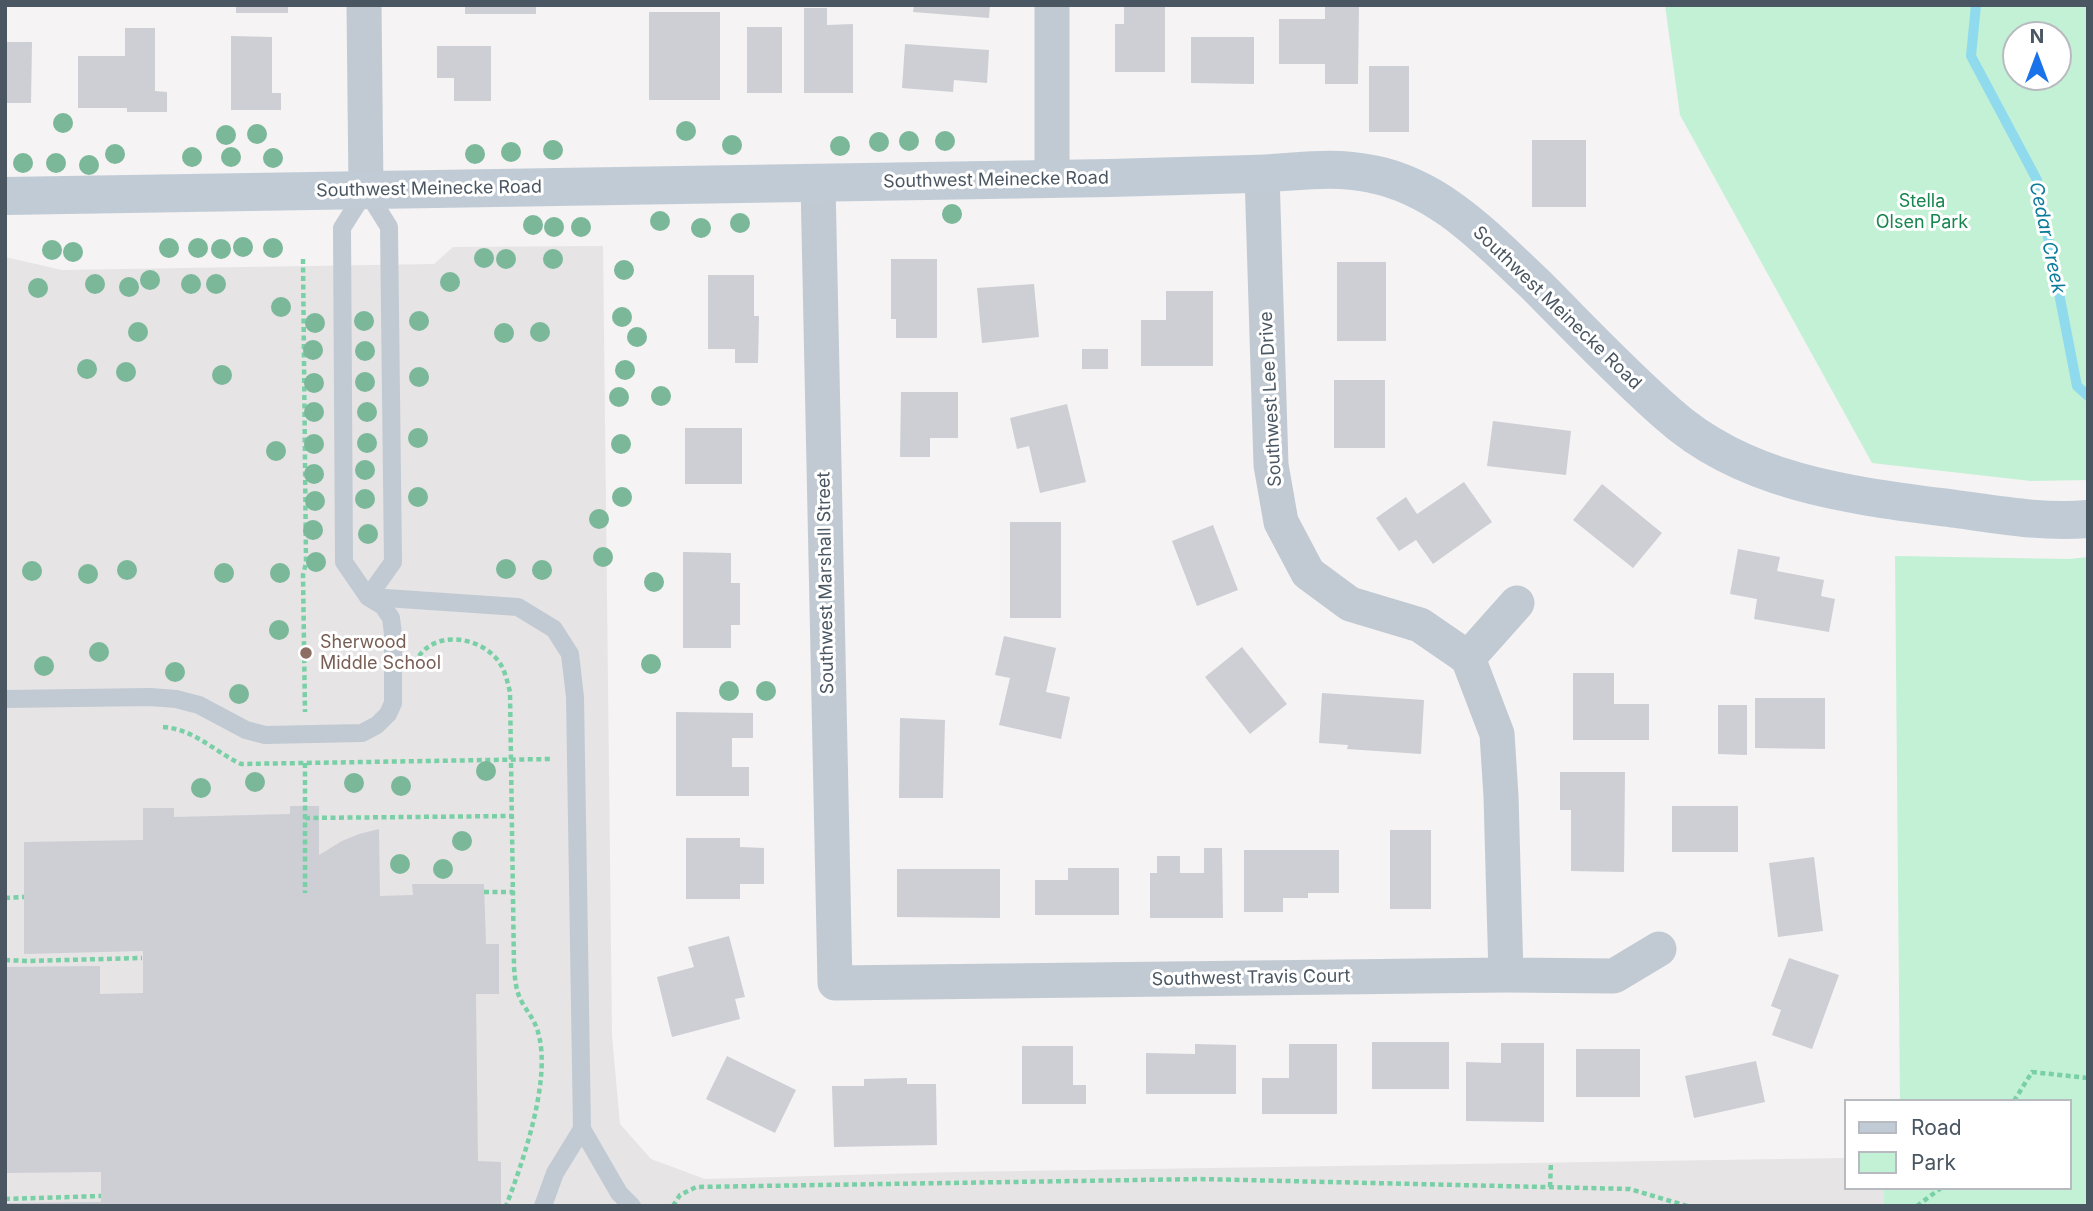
<!DOCTYPE html>
<html>
<head>
<meta charset="utf-8">
<style>
  body { margin:0 }
  #map { position:relative; width:2093px; height:1211px; overflow:hidden; background:#f5f3f3; font-family:Inter,sans-serif }
  canvas { display:block }
  .frame { position:absolute; inset:0; border:7px solid #4a5661; pointer-events:none }
  .legend { position:absolute; left:1844px; top:1099px; width:228px; height:91px; box-sizing:border-box; background:#fff; border:2px solid #b7bbc0; margin:0; padding:9px 12px; list-style:none; font-size:21px; color:#4a5661 }
  .legend li { display:flex; align-items:center; gap:14px; height:35px }
  .legend b { width:35px; border:2px solid #b7bbc0 }
  .north { position:absolute; left:2002px; top:21px; width:70px; height:70px; box-sizing:border-box; background:#fff; border:2px solid #b7bbc0; border-radius:50%; rotate:0deg; font-size:19px; font-weight:700; line-height:28px; text-align:center; color:#4a5661 }
  .north::after { content:''; display:block; margin:auto; width:24px; height:32px; background:#1a73e8; clip-path:polygon(50% 0,100% 100%,50% 72%,0 100%) }
</style>
</head>
<body>
<div id="map">
<canvas width="2093" height="1211"></canvas>
<div class="frame"></div>
<ul class="legend">
<li><b style="height:9px;background:#c1cbd6"></b>Road</li>
<li><b style="height:19px;background:#c3f1d5"></b>Park</li>
</ul>
<div class="north">N</div>
</div>
<script>
const c = document.querySelector('canvas').getContext('2d');
c.lineJoin = 'round';
function fill(path, color) {
  c.fillStyle = color;
  c.fill(path, 'evenodd');
}
function trace(path, color, width, dash) {
  c.strokeStyle = color;
  c.lineWidth = width;
  c.lineCap = dash ? 'butt' : 'round';
  c.setLineDash(dash || []);
  c.stroke(path);
}
function write(font, color, halo, rows, align = 'center') {
  c.font = font + ' Inter,sans-serif';
  c.lineWidth = 6;
  c.setLineDash([]);
  c.textBaseline = 'middle';
  c.strokeStyle = halo;
  c.fillStyle = color;
  for (const [text, x, y, turn = 0] of rows) {
    c.save();
    c.translate(x, y);
    c.rotate((+turn || 0) * Math.PI / 180);
    c.textAlign = isNaN(turn) ? turn : align;
    if (halo) c.strokeText(text, 0, 0);
    c.fillText(text, 0, 0);
    c.restore();
  }
}
fill(new Path2D(`
  M 603,246 L 612,1036 L 620,1124 L 651,1159 L 705,1179 L 957,1172 L 1846,1158 L 1846,1188 L 1884,1188 L 1884,1206 L 5,1206 L 5,257 L 62,270 L 434,264 L 453,247 Z`), '#e6e4e5');
fill(new Path2D(`
  M 1665,5 L 2088,5 L 2088,480 L 2031,481 L 1872,463 L 1680,115 ZM 2016,35 L 2058,35 L 2058,77 L 2016,77 Z
  M 1895,556 L 2069,559 L 2088,557 L 2088,1206 L 1884,1206 L 1884,1188 L 2070,1188 L 2070,1101 L 1900,1101 Z`), '#c3f1d5');
trace(new Path2D(`
  M 1976,5 L 1971,56 L 2037,180 L 2077,386 L 2088,396`), '#90daee', 10);
fill(new Path2D(`
  M 236,5 L 288,5 L 288,13 L 236,13 Z
  M 465,5 L 536,5 L 536,14 L 465,14 Z
  M 914,5 L 990,5 L 989,18 L 913,12 Z
  M 1124,5 L 1165,5 L 1165,72 L 1115,72 L 1115,24 L 1124,24 Z
  M 1325,5 L 1359,5 L 1358,84 L 1325,84 L 1325,64 L 1279,64 L 1279,19 L 1325,19 Z
  M 804,8 L 827,8 L 827,25 L 853,24 L 853,93 L 804,93 Z
  M 649,12 L 720,12 L 720,100 L 649,100 Z
  M 747,27 L 782,27 L 782,93 L 747,93 Z
  M 125,28 L 155,28 L 155,91 L 167,92 L 167,112 L 127,112 L 127,108 L 78,108 L 78,56 L 125,56 Z
  M 231,36 L 272,37 L 272,93 L 281,93 L 281,110 L 231,110 Z
  M 1191,37 L 1254,37 L 1254,84 L 1191,83 Z
  M 5,42 L 32,42 L 31,103 L 5,103 Z
  M 905,44 L 989,50 L 987,83 L 954,80 L 953,92 L 902,88 Z
  M 437,46 L 491,46 L 491,101 L 454,101 L 454,78 L 437,78 Z
  M 1369,66 L 1409,66 L 1409,132 L 1369,132 Z
  M 1532,140 L 1586,140 L 1586,207 L 1532,207 Z
  M 891,259 L 937,259 L 937,338 L 896,338 L 896,319 L 891,319 Z
  M 1337,262 L 1386,262 L 1386,341 L 1337,341 Z
  M 708,275 L 754,275 L 754,316 L 759,316 L 758,363 L 735,363 L 735,349 L 708,349 Z
  M 1034,284 L 1039,337 L 982,343 L 977,288 Z
  M 1166,291 L 1213,291 L 1213,366 L 1141,366 L 1141,320 L 1166,320 Z
  M 1082,349 L 1108,349 L 1108,369 L 1082,369 Z
  M 1334,380 L 1385,380 L 1385,448 L 1334,448 Z
  M 901,392 L 958,392 L 958,438 L 930,438 L 930,457 L 900,457 Z
  M 1067,404 L 1086,482 L 1040,493 L 1029,446 L 1017,449 L 1010,418 Z
  M 1493,421 L 1571,431 L 1566,475 L 1487,466 Z
  M 685,428 L 742,428 L 742,484 L 685,484 Z
  M 1464,482 L 1492,522 L 1433,564 L 1416,540 L 1399,551 L 1376,518 L 1406,497 L 1417,514 Z
  M 1602,484 L 1662,533 L 1633,568 L 1573,520 Z
  M 1010,522 L 1061,522 L 1061,618 L 1010,618 Z
  M 1213,525 L 1238,590 L 1197,606 L 1172,541 Z
  M 1738,549 L 1780,557 L 1777,571 L 1824,580 L 1821,596 L 1835,599 L 1829,632 L 1754,619 L 1757,599 L 1730,594 Z
  M 683,552 L 731,553 L 731,583 L 740,583 L 740,625 L 731,625 L 731,648 L 683,648 Z
  M 1004,636 L 1056,648 L 1046,692 L 1070,697 L 1061,739 L 999,725 L 1010,678 L 995,675 Z
  M 1242,647 L 1287,704 L 1250,734 L 1205,677 Z
  M 1573,673 L 1614,673 L 1614,704 L 1649,704 L 1649,740 L 1573,740 Z
  M 1322,693 L 1424,700 L 1421,754 L 1347,749 L 1348,745 L 1319,743 Z
  M 1755,698 L 1825,698 L 1825,749 L 1755,748 Z
  M 1718,705 L 1747,705 L 1747,755 L 1718,754 Z
  M 676,712 L 753,713 L 753,738 L 732,738 L 732,767 L 749,767 L 749,796 L 676,796 Z
  M 900,718 L 945,720 L 943,798 L 899,798 Z
  M 1560,772 L 1625,772 L 1624,872 L 1571,871 L 1571,810 L 1560,810 Z
  M 290,806 L 319,806 L 319,855 L 342,841 L 359,834 L 379,829 L 380,896 L 413,895 L 412,884 L 484,884 L 486,944 L 499,944 L 499,994 L 476,994 L 478,1161 L 501,1162 L 501,1206 L 5,1206 L 5,1203 L 101,1202 L 101,1172 L 5,1173 L 5,967 L 100,966 L 100,994 L 143,993 L 143,951 L 24,954 L 24,842 L 143,840 L 143,808 L 174,808 L 174,817 L 290,814 Z
  M 1672,806 L 1738,806 L 1738,852 L 1672,852 Z
  M 1390,830 L 1431,830 L 1431,909 L 1390,909 Z
  M 686,838 L 740,838 L 740,847 L 764,848 L 764,884 L 740,884 L 740,899 L 686,899 Z
  M 1204,848 L 1222,848 L 1223,918 L 1150,918 L 1150,873 L 1157,873 L 1157,856 L 1180,856 L 1180,873 L 1204,873 Z
  M 1244,850 L 1339,850 L 1339,893 L 1308,893 L 1308,898 L 1283,898 L 1283,912 L 1244,912 Z
  M 1814,857 L 1823,931 L 1778,937 L 1769,863 Z
  M 1068,868 L 1119,868 L 1119,915 L 1035,915 L 1035,880 L 1068,880 Z
  M 897,869 L 1000,869 L 1000,918 L 897,917 Z
  M 729,936 L 745,997 L 735,999 L 740,1019 L 672,1037 L 657,977 L 694,967 L 688,947 Z
  M 1789,958 L 1839,975 L 1812,1049 L 1772,1035 L 1781,1010 L 1771,1006 Z
  M 1372,1042 L 1449,1042 L 1449,1089 L 1372,1089 Z
  M 1501,1043 L 1544,1043 L 1544,1122 L 1466,1121 L 1466,1062 L 1501,1063 Z
  M 1195,1044 L 1236,1045 L 1236,1094 L 1146,1094 L 1146,1053 L 1195,1054 Z
  M 1289,1044 L 1337,1044 L 1337,1114 L 1262,1114 L 1262,1078 L 1289,1078 Z
  M 1022,1046 L 1073,1046 L 1073,1085 L 1086,1085 L 1086,1104 L 1022,1104 Z
  M 1576,1049 L 1640,1049 L 1640,1097 L 1576,1097 Z
  M 727,1056 L 796,1090 L 775,1133 L 706,1099 Z
  M 1756,1061 L 1765,1102 L 1694,1118 L 1685,1076 Z
  M 907,1078 L 907,1084 L 936,1084 L 937,1145 L 834,1147 L 832,1086 L 864,1086 L 864,1079 Z`), '#cdcfd5');
trace(new Path2D(`
  M 303,259 L 306,563 L 303,575 L 305,712
  M 419,656 C 436,632 474,636 494,656 C 504,665 507,680 510,692 L 514,967 C 515,980 516,993 523,1004 C 529,1014 535,1021 538,1032 C 552,1079 523,1162 506,1206
  M 163,727 C 194,729 215,752 241,764 L 551,759
  M 305,763 L 305,893
  M 305,818 L 512,816
  M 484,892 L 513,892
  M 5,898 L 24,897
  M 5,960 L 27,961 L 142,958
  M 2014,1101 L 2032,1072 L 2088,1078
  M 1550,1187 L 1551,1162
  M 5,1199 L 101,1196
  M 673,1206 L 680,1195 L 696,1187 L 1200,1179 L 1630,1189 L 1687,1206
  M 1917,1206 L 1941,1188`), '#7ad0a6', 4.5, [5, 3.5]);
trace(new Path2D(`
  M 371,597 L 518,607 L 554,629 L 570,654 L 575,697 L 582,1129 L 619,1193 L 632,1206
  M 5,699 L 150,697 L 176,699 L 199,705 L 246,730 L 265,735 L 362,733 L 377,725 L 388,714 L 393,703 L 393,634 L 391,618 L 383,606 L 368,597 L 344,562 L 342,228 L 366,190 L 389,227 L 393,562 L 368,597
  M 543,1206 L 555,1173 L 582,1129`), '#c1cad2', 18);
trace(new Path2D(`
  M 364,5 L 366,190
  M 1052,5 L 1052,179
  M 1262,174 L 1271,465 L 1281,522 L 1308,573 L 1350,604 L 1420,625 L 1468,658 L 1497,734 L 1501,796 L 1506,975
  M 818,183 L 835,983 L 1506,975 L 1614,976 L 1659,949
  M 1468,658 L 1517,603`), '#c1cad2', 35);
trace(new Path2D(`
  M 5,196 C 332,191 659,186 987,180 C 1075,179 1163,177 1251,174 C 1292,173 1331,165 1372,174 C 1439,187 1486,238 1534,283 C 1578,327 1621,373 1668,414 C 1747,485 1856,496 1956,509 C 2000,515 2044,523 2088,519`), '#c1cbd6', 38);
c.fillStyle = '#7bb799';
for (const [x, y] of [
  [63,123],
  [686,131],
  [257,134],
  [226,135],
  [909,141],
  [945,141],
  [879,142],
  [732,145],
  [840,146],
  [553,150],
  [511,152],
  [115,154],
  [475,154],
  [192,157],
  [231,157],
  [273,158],
  [23,163],
  [56,163],
  [89,165],
  [952,214],
  [660,221],
  [740,223],
  [533,225],
  [554,227],
  [581,227],
  [701,228],
  [243,247],
  [169,248],
  [198,248],
  [273,248],
  [221,249],
  [52,250],
  [73,252],
  [484,258],
  [506,259],
  [553,259],
  [624,270],
  [150,280],
  [450,282],
  [95,284],
  [191,284],
  [216,284],
  [129,287],
  [38,288],
  [281,307],
  [622,317],
  [364,321],
  [419,321],
  [315,323],
  [138,332],
  [540,332],
  [504,333],
  [637,337],
  [313,350],
  [365,351],
  [87,369],
  [625,370],
  [126,372],
  [222,375],
  [419,377],
  [365,382],
  [314,383],
  [661,396],
  [619,397],
  [314,412],
  [367,412],
  [418,438],
  [367,443],
  [314,444],
  [621,444],
  [276,451],
  [365,470],
  [314,474],
  [418,497],
  [622,497],
  [365,499],
  [315,501],
  [599,519],
  [313,530],
  [368,534],
  [603,557],
  [316,562],
  [506,569],
  [127,570],
  [542,570],
  [32,571],
  [224,573],
  [280,573],
  [88,574],
  [654,582],
  [279,630],
  [99,652],
  [651,664],
  [44,666],
  [175,672],
  [729,691],
  [766,691],
  [239,694],
  [486,771],
  [255,782],
  [354,783],
  [401,786],
  [201,788],
  [462,841],
  [400,864],
  [443,869]
]) {
  c.beginPath();
  c.arc(x, y, 10, 0, 2 * Math.PI);
  c.fill();
}
for (const [x, y, r, color] of [
  [306,653,7,"#8d6e63"]
]) {
  const dot = new Path2D();
  dot.arc(x, y, r, 0, 2 * Math.PI);
  c.fillStyle = color;
  c.fill(dot);
  trace(dot, '#fff', 2.5);
}
write('18px', '#4a5661', '#fff', [
  ["Southwest Meinecke Road",996,180,-1],
  ["Southwest Meinecke Road",429,189,-1],
  ["Southwest Meinecke Road",1557,308,44],
  ["Southwest Lee Drive",1271,399,-93],
  ["Southwest Marshall Street",826,583,-91],
  ["Southwest Travis Court",1251,978,-1]
]);
write('18px', '#17864f', '#fff', [
  ["Stella",1922,202],
  ["Olsen Park",1922,223]
]);
write('18px', '#785e54', '#fff', [
  ["Sherwood",320,643],
  ["Middle School",320,664]
], 'left');
write('italic 19px', '#0c7c9b', '#fff', [
  ["Cedar Creek",2047,238,78]
]);
</script>
</body>
</html>
